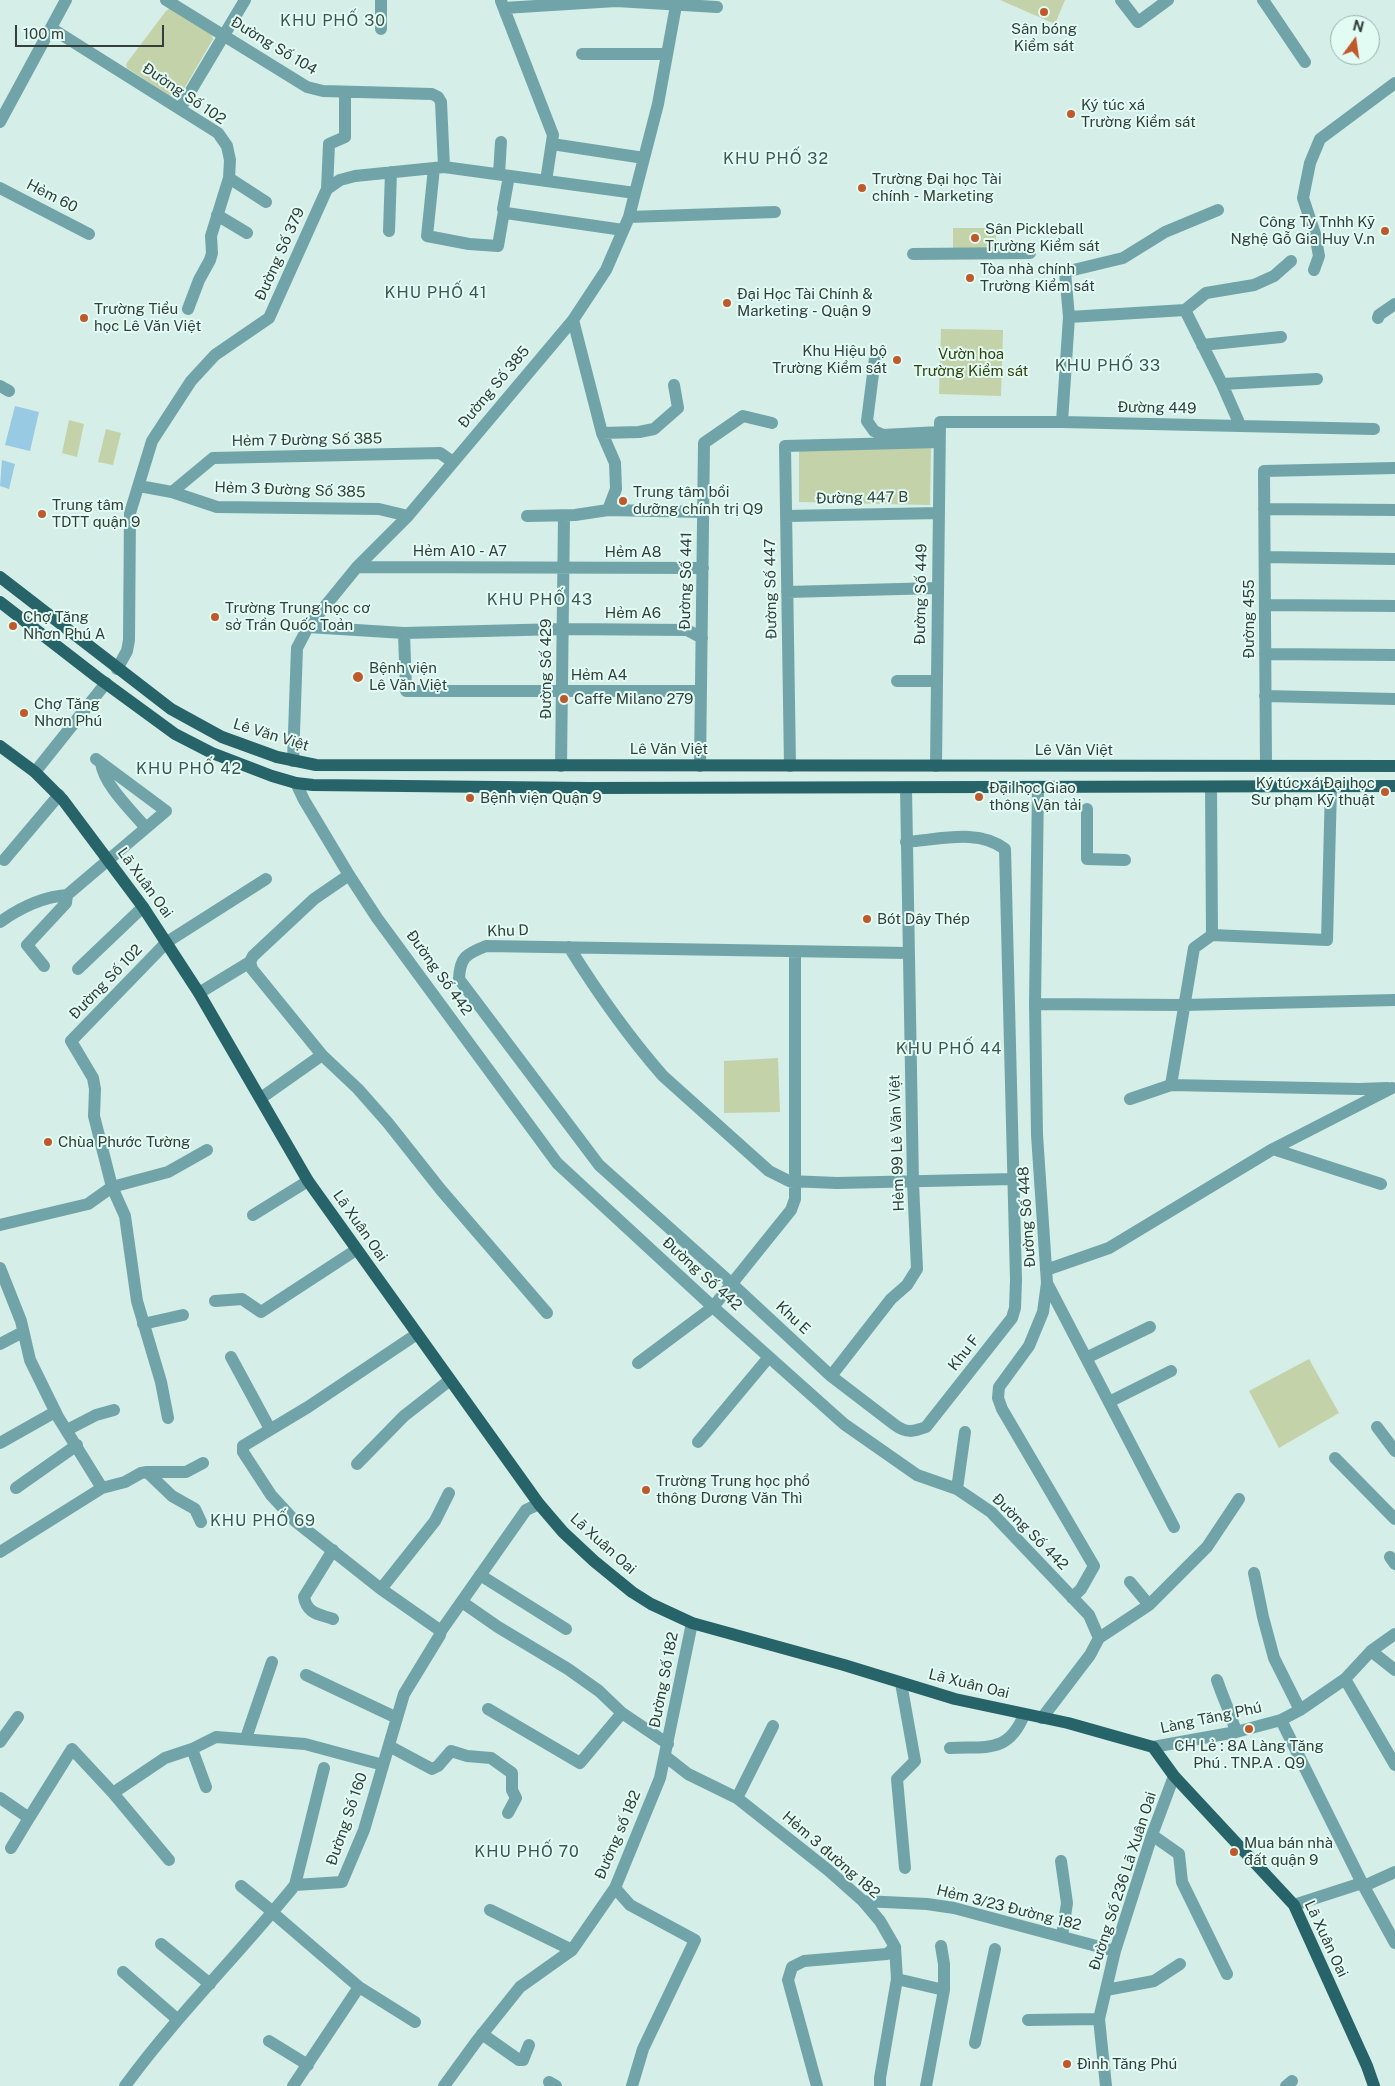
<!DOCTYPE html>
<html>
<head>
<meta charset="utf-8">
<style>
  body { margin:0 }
  #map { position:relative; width:1395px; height:2086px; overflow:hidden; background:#d5eee7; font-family:"Public Sans",sans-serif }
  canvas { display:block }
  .north { position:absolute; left:1330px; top:15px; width:50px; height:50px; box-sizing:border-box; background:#e2fcf4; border:1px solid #9cb0aa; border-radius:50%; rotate:14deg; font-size:14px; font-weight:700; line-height:20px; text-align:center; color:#343e3b }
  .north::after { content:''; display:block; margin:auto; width:18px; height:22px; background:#bf592c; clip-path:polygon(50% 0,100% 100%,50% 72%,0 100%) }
  .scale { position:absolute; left:15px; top:25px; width:149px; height:22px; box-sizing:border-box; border:2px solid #343e3b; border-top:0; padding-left:6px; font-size:15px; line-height:18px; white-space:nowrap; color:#343e3b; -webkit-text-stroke:4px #e2fcf4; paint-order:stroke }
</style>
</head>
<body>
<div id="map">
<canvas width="1395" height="2086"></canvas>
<div class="north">N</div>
<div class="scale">100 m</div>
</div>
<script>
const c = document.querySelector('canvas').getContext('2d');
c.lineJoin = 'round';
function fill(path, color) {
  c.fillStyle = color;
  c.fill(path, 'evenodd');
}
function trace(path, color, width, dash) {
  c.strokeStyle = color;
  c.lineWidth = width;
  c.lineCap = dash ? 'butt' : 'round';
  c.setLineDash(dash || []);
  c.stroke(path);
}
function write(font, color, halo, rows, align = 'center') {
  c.font = font + ' "Public Sans",sans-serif';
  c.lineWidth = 4;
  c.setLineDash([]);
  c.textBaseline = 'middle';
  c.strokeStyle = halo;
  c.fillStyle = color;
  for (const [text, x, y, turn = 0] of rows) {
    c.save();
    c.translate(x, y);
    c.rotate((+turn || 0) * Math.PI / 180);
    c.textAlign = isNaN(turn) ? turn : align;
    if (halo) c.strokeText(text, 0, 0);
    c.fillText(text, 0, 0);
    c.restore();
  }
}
fill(new Path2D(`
  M 1000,0 L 1065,0 L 1055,24 Z
  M 170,8 L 211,33 L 213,39 L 178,99 L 174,99 L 127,68 L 126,64 L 166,11 Z
  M 953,228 L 996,228 L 996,248 L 953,248 Z
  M 941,329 L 1003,330 L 1001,396 L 939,394 Z
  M 69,420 L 84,424 L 77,457 L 62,453 Z
  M 106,429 L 121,433 L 113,465 L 98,462 Z
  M 799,446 L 931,448 L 930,505 L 799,502 Z
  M 778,1058 L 780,1112 L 724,1113 L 724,1061 Z
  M 1309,1359 L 1339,1413 L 1279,1448 L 1249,1391 Z`), '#c4d2a9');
fill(new Path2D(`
  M 15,406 L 39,412 L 30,451 L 5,445 Z
  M 2,460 L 15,464 L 9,489 L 0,486 Z`), '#98cae3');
trace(new Path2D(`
  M 166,0 L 307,87 L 323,91 L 432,94 L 438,97 L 441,102 L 444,167
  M 1121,0 L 1138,22 L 1168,0
  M 1263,0 L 1305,62
  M 501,1 L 553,135 L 546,181
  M 504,8 L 616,1 L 717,7
  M 51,28 L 218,133 L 227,146 L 230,160 L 229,178 L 211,236 L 212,253 L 210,260 L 199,280 L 188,309
  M 381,29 L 381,0
  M 582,54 L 667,54
  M 180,109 L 245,0
  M 0,122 L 66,0
  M 552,144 L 644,158
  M 434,168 L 427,236 L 469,244 L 498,246 L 504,211
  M 499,174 L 501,142
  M 509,176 L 503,209 L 506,213 L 623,230
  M 229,178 L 266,202
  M 0,188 L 89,234
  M 327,189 L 329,144 L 345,137 L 345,92
  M 217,215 L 247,233
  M 629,217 L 775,212
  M 389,231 L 391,172
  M 913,254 L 1030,253
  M 1314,270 L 1319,256 L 1315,234 L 1303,198 L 1310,163 L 1320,139 L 1395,83
  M 1185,310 L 1206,293 L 1254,285 L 1274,276 L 1291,261
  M 1069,317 L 1185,310 L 1222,384 L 1240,425
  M 1378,318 L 1379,315 L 1395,304
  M 1202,345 L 1281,337
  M 875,358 L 867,421 L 874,431 L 883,435 L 939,432
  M 1222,384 L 1317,379
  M 0,386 L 9,391
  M 1062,422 L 1069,317 L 1065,272 L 1123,258 L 1165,232 L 1218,210
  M 602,433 L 639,432 L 654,429 L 678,408 L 674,385
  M 139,486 L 172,492 L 217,507 L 379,509 L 408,516
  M 172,492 L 213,458 L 440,453 L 453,462
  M 1264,509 L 1395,510
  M 608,510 L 703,512
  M 527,516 L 575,515 L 608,510 L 616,489 L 615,463 L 602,433 L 573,320
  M 786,516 L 939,513
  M 1265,557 L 1395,559
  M 357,567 L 703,568
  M 787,592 L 938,588
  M 1265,605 L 1395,606
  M 308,627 L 404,633 L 562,629 L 687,630 L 702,638
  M 404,633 L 406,691 L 701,691
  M 1265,654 L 1395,655
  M 117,669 L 127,651 L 129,640 L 130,513 L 152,441 L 191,381 L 215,355 L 269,318 L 327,189 L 340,180 L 355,176 L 444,167 L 635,193
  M 897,681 L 937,681
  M 1265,696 L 1395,699
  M 293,761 L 297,648 L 308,627 L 357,567 L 408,516 L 573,320 L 606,270 L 629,217 L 635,193 L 658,104 L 677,0
  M 101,763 C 104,785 131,810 146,828
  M 561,766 L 564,516
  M 700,766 L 704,443 L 743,416 L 772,423
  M 790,766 L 785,446 L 939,442
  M 936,766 L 940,422 L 1062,422 L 1374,429
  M 1266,766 L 1264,471 L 1395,468
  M 35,772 L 106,683
  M 296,783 L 304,800 L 349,875 L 377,918 L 557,1163 L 713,1307 L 844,1424 L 917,1475 L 957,1489 L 991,1512 L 1089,1615 L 1099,1638 L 1090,1655 L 1042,1718
  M 1211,787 L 1212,935
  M 1038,788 L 1035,1004 L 1037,1135 L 1047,1283 L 1043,1312 L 1029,1346 L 999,1387 L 998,1398 L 1002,1409 L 1094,1566 L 1081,1589 L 1072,1598
  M 1087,809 L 1087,859 L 1125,860
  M 906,842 C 938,840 978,828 1005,849 L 1016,1280 L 1015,1308 L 1012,1318 L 926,1427 C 913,1432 906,1433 895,1425 L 831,1376 L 732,1284 L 599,1165 L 459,979 C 460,957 466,954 486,946 L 908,953
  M 4,860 L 59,795
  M 0,922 C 21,907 42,897 67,895
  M 569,947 C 597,992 628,1036 663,1076 L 769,1171 L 789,1181 L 837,1183 L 1013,1179
  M 250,962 L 252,969 L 322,1055 L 358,1089 L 388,1123 L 441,1190 L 547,1313
  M 44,966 L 27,945 L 66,903 L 67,895 L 166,811 L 96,759
  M 78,969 L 143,907
  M 199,993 L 250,962 L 253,956 L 314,899 L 349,875
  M 1035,1004 L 1183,1005 L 1395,1000
  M 1171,1085 L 1194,948 L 1212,935 L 1327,940 L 1331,787
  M 261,1098 L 322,1055
  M 1130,1099 L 1171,1085 L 1359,1089 L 1388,1088
  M 1273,1149 L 1381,1184
  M 253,1215 L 308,1181
  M 0,1225 L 88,1204 L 112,1187 L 94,1116 L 95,1089 L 93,1078 L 71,1041 L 167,942 L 266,879
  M 0,1268 L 21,1321 L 30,1360 L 58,1417 L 102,1488 L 0,1552
  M 1046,1270 L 1109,1248 L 1273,1149 L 1392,1088
  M 1047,1283 L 1174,1527
  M 215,1301 L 242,1299 L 261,1312 L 356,1250
  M 143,1324 L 183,1315
  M 417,1334 L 308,1407 L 243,1446 L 243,1452 L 271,1495 L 295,1521 L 381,1589 L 441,1631
  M 0,1344 L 23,1332
  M 231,1357 L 270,1429
  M 1086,1358 L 1150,1327
  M 638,1363 L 713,1307 L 791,1210 L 795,1199 L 795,952
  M 831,1376 L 891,1299 L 907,1285 L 917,1269 L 913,1183 L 906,788
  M 1109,1402 L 1171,1371
  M 168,1418 L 161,1382 L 137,1301 L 125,1216 L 112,1187 L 168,1172 L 207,1150
  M 1377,1427 L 1395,1451
  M 67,1430 L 96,1415 L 114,1410
  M 698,1442 L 769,1357
  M 0,1443 L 55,1412
  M 1335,1458 L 1395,1519
  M 357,1464 L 404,1416 L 450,1380
  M 147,1472 L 186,1472 L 203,1463
  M 16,1488 L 77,1445
  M 102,1488 L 125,1482 L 141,1473 L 147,1472 L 172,1496 L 195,1509 L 201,1522
  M 957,1489 L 965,1432
  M 333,1550 L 304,1597 C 307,1614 319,1614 333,1619
  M 1390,1557 L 1395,1564
  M 1254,1573 L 1263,1617 L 1274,1658 L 1300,1710
  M 480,1575 L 566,1629
  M 381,1589 L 435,1521 L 449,1493
  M 462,1602 L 498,1627 L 568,1669 L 599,1691 L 622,1713 L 668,1744
  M 1149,1605 L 1207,1547 L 1239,1499
  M 1099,1638 L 1149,1605 L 1130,1582
  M 1371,1651 L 1395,1670
  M 306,1675 L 397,1718
  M 1345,1679 L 1395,1765
  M 1217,1680 C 1223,1698 1231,1714 1236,1732
  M 901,1683 L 915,1761 L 897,1779 L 905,1868
  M 488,1709 L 580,1763 L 622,1713
  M 1281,1720 L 1362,1883 L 1395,1943
  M 246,1738 L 272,1662
  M 0,1742 L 18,1717
  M 389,1746 L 432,1769 L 438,1766 L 451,1751 L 467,1756 L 491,1758 L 512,1773 L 512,1790 L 516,1798 L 508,1813
  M 1153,1747 L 1236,1732 L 1281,1720 L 1300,1710 L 1345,1679 L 1371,1651 L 1395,1634
  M 950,1748 C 986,1746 1008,1754 1024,1715
  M 192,1749 L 206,1787
  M 665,1756 L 688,1774 L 737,1798 L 828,1870 L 863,1901 L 880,1921 L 895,1947 L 887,1954 L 804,1961 L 792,1967 L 788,1980 L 817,2086
  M 113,1793 L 169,1860
  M 0,1798 L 29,1818 L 72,1749 L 113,1793 L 165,1758 L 192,1749 L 216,1737 L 305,1744 L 383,1765
  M 737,1798 L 773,1726
  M 1152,1835 L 1179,1854 L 1182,1882 L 1227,1974
  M 11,1848 L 29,1818
  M 1061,1861 L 1067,1903 L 1062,1936
  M 295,1885 L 324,1768
  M 241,1886 L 273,1912
  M 1364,1886 L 1395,1872
  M 615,1888 L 630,1905 L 695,1940 L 643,2049 L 632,2086
  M 863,1901 L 927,1904 L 954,1908 L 1115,1951
  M 1294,1905 L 1362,1883
  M 490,1910 L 572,1950
  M 273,1913 L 359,1987 L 415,2022
  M 161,1944 L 210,1984
  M 941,1946 L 944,1964 L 944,1990
  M 123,1972 L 177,2019
  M 897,1979 L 944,1990 L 926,2086
  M 1106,1990 L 1154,1981 L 1180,1964
  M 1028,2020 L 1099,2019
  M 482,2034 L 519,2060 L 523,2060 L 529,2045
  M 269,2041 L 308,2065
  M 975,2043 L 995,1949
  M 549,2082 L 556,2086
  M 125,2086 C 177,2015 240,1953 295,1885 L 342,1882 L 364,1830 L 404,1694 L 440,1635 L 441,1631 L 526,1510 L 539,1504
  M 293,2086 L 359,1987
  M 444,2086 L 476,2042 L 520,1987 L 572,1950 L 615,1888 L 660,1778 L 692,1623
  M 880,2086 L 880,2078 L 897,1979 L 895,1947
  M 1106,2086 L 1099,2019 L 1115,1951 L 1152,1835 L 1174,1776
  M 1286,2086 L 1292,2081`), '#70a4a9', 12);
trace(new Path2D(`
  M 0,577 L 171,709 L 222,737 L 277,757 L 316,765 L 1395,766
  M 0,602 L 97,677 L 175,734 L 212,753 L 272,776 L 296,783 L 313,785 L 588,788 L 1395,786
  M 0,746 L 35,772 L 63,800 L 143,907 L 199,993 L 308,1181 L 539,1504 L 563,1532 L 594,1561 L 632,1592 L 651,1604 L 692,1623 L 844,1665 L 955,1699 L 1068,1723 L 1153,1747 L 1174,1776 L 1294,1905 L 1367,2066 L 1374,2086`), '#27646a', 12);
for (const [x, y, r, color] of [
  [1044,12,5,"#bf592c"],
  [1071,114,5,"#bf592c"],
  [862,188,5,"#bf592c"],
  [1385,231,5,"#bf592c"],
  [975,238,5,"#bf592c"],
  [970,278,5,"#bf592c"],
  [727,303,5,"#bf592c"],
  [84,318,5,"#bf592c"],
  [897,360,5,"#bf592c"],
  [623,501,5,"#bf592c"],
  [42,514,5,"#bf592c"],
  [215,617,5,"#bf592c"],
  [13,626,5,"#bf592c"],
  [358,677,6,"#bf592c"],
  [564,699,5,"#bf592c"],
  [24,713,5,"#bf592c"],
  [1385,792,5,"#bf592c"],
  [979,797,5,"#bf592c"],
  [470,798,5,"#bf592c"],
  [867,919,5,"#bf592c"],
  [48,1142,5,"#bf592c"],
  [646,1490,5,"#bf592c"],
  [1249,1729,5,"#bf592c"],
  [1234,1852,5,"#bf592c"],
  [1067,2064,5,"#bf592c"]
]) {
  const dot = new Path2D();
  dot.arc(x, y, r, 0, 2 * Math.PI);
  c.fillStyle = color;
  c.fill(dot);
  trace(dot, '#e2fcf4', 2);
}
write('15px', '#343e3b', '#e2fcf4', [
  ["Sân bóng",1044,29,"center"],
  ["Kiểm sát",1044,46,"center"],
  ["Ký túc xá",1081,105],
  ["Trường Kiểm sát",1081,122],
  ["Trường Đại học Tài",872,179],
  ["chính - Marketing",872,196],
  ["Công Ty Tnhh Kỹ",1375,222,"right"],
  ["Nghệ Gỗ Gia Huy V.n",1375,239,"right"],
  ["Sân Pickleball",985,229],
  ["Trường Kiểm sát",985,246],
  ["Tòa nhà chính",980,269],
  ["Trường Kiểm sát",980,286],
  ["Đại Học Tài Chính &",737,294],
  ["Marketing - Quận 9",737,311],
  ["Trường Tiểu",94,309],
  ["học Lê Văn Việt",94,326],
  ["Khu Hiệu bộ",887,351,"right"],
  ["Trường Kiểm sát",887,368,"right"],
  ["Trung tâm bồi",633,492],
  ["dưỡng chính trị Q9",633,509],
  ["Trung tâm",52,505],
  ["TDTT quận 9",52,522],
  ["Trường Trung học cơ",225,608],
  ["sở Trần Quốc Toản",225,625],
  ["Chợ Tăng",23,617],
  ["Nhơn Phú A",23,634],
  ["Bệnh viện",369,668],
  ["Lê Văn Việt",369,685],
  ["Caffe Milano 279",574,699],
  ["Chợ Tăng",34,704],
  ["Nhơn Phú",34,721],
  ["Ký túc xá Đại học",1375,783,"right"],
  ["Sư phạm Kỹ thuật",1375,800,"right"],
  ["Đại học Giao",989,788],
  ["thông Vận tải",989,805],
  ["Bệnh viện Quận 9",480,798],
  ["Bót Dây Thép",877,919],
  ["Chùa Phước Tường",58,1142],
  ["Trường Trung học phổ",656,1481],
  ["thông Dương Văn Thì",656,1498],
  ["CH Lẻ : 8A Làng Tăng",1249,1746,"center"],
  ["Phú . TNP.A . Q9",1249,1763,"center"],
  ["Mua bán nhà",1244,1843],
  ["đất quận 9",1244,1860],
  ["Đình Tăng Phú",1077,2064]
], 'left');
write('15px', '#343e3b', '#e2fcf4', [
  ["Đường Số 104",274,46,31],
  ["Đường Số 102",184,94,34],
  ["Hẻm 60",52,196,27],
  ["Đường Số 379",280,254,-66],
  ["Đường Số 385",494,387,-50],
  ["Đường 449",1157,408,1],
  ["Hẻm 7 Đường Số 385",307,440,-1],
  ["Hẻm 3 Đường Số 385",290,490,2],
  ["Đường 447 B",862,498,-1],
  ["Hẻm A10 - A7",460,551],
  ["Hẻm A8",633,552],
  ["Đường Số 441",686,581,-89],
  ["Đường Số 447",771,589,-91],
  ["Đường Số 449",921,594,-89],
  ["Hẻm A6",633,613],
  ["Đường 455",1249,619,-90],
  ["Đường Số 429",546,669,-90],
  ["Hẻm A4",599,675],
  ["Lê Văn Việt",271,735,17],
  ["Lê Văn Việt",669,749],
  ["Lê Văn Việt",1074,750],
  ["Lã Xuân Oai",145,883,54],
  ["Khu D",508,931,-2],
  ["Đường Số 442",439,973,54],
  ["Đường Số 102",106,982,-46],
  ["Hẻm 99 Lê Văn Việt",897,1143,-92],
  ["Đường Số 448",1027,1217,-94],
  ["Lã Xuân Oai",360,1226,55],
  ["Đường Số 442",702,1274,42],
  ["Khu E",793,1318,43],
  ["Khu F",964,1353,-52],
  ["Đường Số 442",1030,1532,45],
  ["Lã Xuân Oai",603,1544,42],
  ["Đường Số 182",664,1680,-79],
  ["Lã Xuân Oai",969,1684,14],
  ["Làng Tăng Phú",1211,1718,-12],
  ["Đường Số 160",347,1819,-71],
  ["Đường số 182",618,1835,-67],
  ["Hẻm 3 đường 182",831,1855,41],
  ["Đường Số 236 Lã Xuân Oai",1123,1881,-72],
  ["Hẻm 3/23 Đường 182",1009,1908,14],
  ["Lã Xuân Oai",1326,1939,65]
]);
write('15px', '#33400d', '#e2fcf4', [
  ["Vườn hoa",971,354],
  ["Trường Kiểm sát",971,371]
]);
c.letterSpacing = '1px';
write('16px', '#3f554f', '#e2fcf4', [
  ["KHU PHỐ 30",333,21],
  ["KHU PHỐ 32",776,159],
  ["KHU PHỐ 41",436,293],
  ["KHU PHỐ 33",1108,366],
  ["KHU PHỐ 43",540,600],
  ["KHU PHỐ 42",189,769],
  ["KHU PHỐ 44",949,1049],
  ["KHU PHỐ 69",263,1521],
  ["KHU PHỐ 70",527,1852]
]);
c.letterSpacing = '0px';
</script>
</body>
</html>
